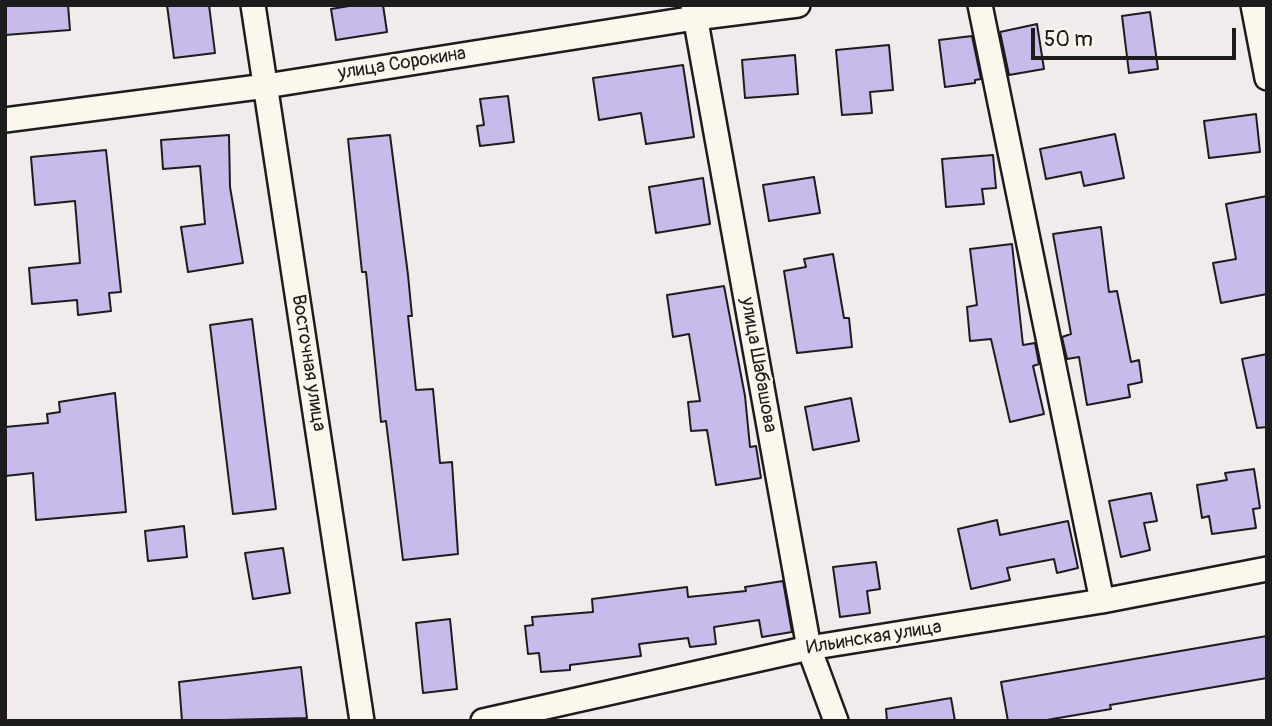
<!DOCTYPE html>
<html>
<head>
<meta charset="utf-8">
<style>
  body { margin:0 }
  #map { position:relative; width:1272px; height:726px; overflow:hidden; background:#f1ebec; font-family:Pangolin,sans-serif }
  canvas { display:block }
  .frame { position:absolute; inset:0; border:7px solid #1c1c1c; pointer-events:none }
  .scale { position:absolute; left:1031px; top:28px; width:205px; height:32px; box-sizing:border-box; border:4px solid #1c1c1c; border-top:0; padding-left:9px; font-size:21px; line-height:24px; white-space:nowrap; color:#1c1c1c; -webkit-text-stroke:5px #fbf7ec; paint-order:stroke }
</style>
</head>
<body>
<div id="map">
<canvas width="1272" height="726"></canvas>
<div class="frame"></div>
<div class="scale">50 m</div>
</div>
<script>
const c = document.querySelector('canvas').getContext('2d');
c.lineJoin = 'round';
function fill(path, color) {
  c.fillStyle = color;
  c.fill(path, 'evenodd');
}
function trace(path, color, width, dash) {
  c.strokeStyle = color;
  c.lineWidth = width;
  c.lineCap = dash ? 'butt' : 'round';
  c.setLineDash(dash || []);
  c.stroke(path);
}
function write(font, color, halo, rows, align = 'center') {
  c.font = font + ' Pangolin,sans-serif';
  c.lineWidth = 5;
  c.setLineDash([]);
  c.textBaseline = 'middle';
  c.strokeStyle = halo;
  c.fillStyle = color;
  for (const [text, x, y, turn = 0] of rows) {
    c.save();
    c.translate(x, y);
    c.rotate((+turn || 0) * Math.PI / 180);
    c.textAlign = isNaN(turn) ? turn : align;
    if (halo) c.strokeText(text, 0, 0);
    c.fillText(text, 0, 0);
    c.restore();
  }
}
const building = new Path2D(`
  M 5,5 L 68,5 L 70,30 L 5,35 Z
  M 167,5 L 209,5 L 215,53 L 174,58 Z
  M 355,5 L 383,5 L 387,32 L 336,40 L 331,9 Z
  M 1150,12 L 1158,69 L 1129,73 L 1122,16 Z
  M 1037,24 L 1044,69 L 1009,75 L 1000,32 Z
  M 972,36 L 981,79 L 975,80 L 975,83 L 945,87 L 939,40 Z
  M 889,45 L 893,90 L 870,92 L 872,113 L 842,115 L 836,50 Z
  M 795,55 L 798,94 L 745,98 L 742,60 Z
  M 683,65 L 694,137 L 646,144 L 641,113 L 599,120 L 593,78 Z
  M 508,96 L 514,142 L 480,146 L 477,126 L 484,125 L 480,99 Z
  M 1256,114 L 1260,152 L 1209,158 L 1204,121 Z
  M 1115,134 L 1124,178 L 1084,186 L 1081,172 L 1046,179 L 1040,149 Z
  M 229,135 L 230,187 L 243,263 L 188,272 L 181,227 L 205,224 L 200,166 L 163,169 L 161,140 Z
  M 390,135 L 408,275 L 412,316 L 408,316 L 416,390 L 433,389 L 440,463 L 452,462 L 458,554 L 403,560 L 386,421 L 381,422 L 366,272 L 362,272 L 348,139 Z
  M 106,150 L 121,292 L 109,293 L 111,311 L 78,315 L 77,300 L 32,304 L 29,268 L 80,263 L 75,201 L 35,205 L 31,157 Z
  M 993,155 L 996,188 L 982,189 L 984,204 L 946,207 L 942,159 Z
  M 814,177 L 820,213 L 769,221 L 763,185 Z
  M 703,178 L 710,224 L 656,233 L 649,187 Z
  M 1267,196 L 1267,294 L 1221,303 L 1213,263 L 1236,259 L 1226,204 Z
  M 1101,227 L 1109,292 L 1117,291 L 1131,362 L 1139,360 L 1142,382 L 1128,385 L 1130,397 L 1087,405 L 1079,357 L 1067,359 L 1062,337 L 1071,334 L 1053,234 Z
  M 1012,244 L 1023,345 L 1035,343 L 1039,364 L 1033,366 L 1044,414 L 1010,422 L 991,339 L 970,341 L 967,307 L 977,305 L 970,249 Z
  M 833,254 L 844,318 L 849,318 L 852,347 L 797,353 L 784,271 L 806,267 L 804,259 Z
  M 724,286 L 745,396 L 750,447 L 756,446 L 761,478 L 716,485 L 707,430 L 691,431 L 688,402 L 700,401 L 689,334 L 673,337 L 667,295 Z
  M 252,319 L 276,509 L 233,514 L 210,325 Z
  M 1267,354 L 1267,427 L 1257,428 L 1242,359 Z
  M 115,393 L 126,512 L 36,520 L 33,473 L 5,476 L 5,427 L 48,423 L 47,414 L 60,412 L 59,402 Z
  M 851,398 L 859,441 L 813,450 L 805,407 Z
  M 1254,469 L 1260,508 L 1253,509 L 1256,528 L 1212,534 L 1209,516 L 1202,518 L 1197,485 L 1227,480 L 1225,473 Z
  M 1151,493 L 1157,521 L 1144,523 L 1150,550 L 1121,557 L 1109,501 Z
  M 997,520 L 1000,535 L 1068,521 L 1078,568 L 1057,573 L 1054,559 L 1007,568 L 1010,580 L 971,589 L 958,529 Z
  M 184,526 L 187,557 L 148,561 L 145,531 Z
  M 283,548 L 290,593 L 253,599 L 245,553 Z
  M 876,562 L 880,589 L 867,591 L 870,613 L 840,617 L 833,567 Z
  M 783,581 L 792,632 L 762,637 L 759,620 L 714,627 L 716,644 L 690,647 L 688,638 L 639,644 L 641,656 L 570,665 L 570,670 L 541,672 L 539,653 L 528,654 L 525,626 L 533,625 L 532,617 L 593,612 L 592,599 L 687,587 L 688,597 L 746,591 L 745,587 Z
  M 450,619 L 457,689 L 423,693 L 416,623 Z
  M 1267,636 L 1267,678 L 1110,705 L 1111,709 L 1041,721 L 1008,721 L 1001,682 Z
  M 301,667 L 307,718 L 182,721 L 179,682 Z
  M 951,698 L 955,721 L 887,721 L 886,709 Z`);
fill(building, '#c8baeb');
trace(building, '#1c1c1c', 2);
const minor = new Path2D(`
  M 253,5 L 362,721
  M 693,5 L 809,648 L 836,721
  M 980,5 L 1102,601
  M 1253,5 L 1267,78
  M 5,120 L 266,86 L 695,18 L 798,5
  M 483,721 L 809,648 L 1102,601 L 1267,569`);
trace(minor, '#1c1c1c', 28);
trace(minor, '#fbf7ec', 23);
write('19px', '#1c1c1c', '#fbf7ec', [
  ["улица Сорокина",402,64,-9],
  ["Восточная улица",308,363,81],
  ["улица Шабашова",758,365,80],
  ["Ильинская улица",874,638,-9]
]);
</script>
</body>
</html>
